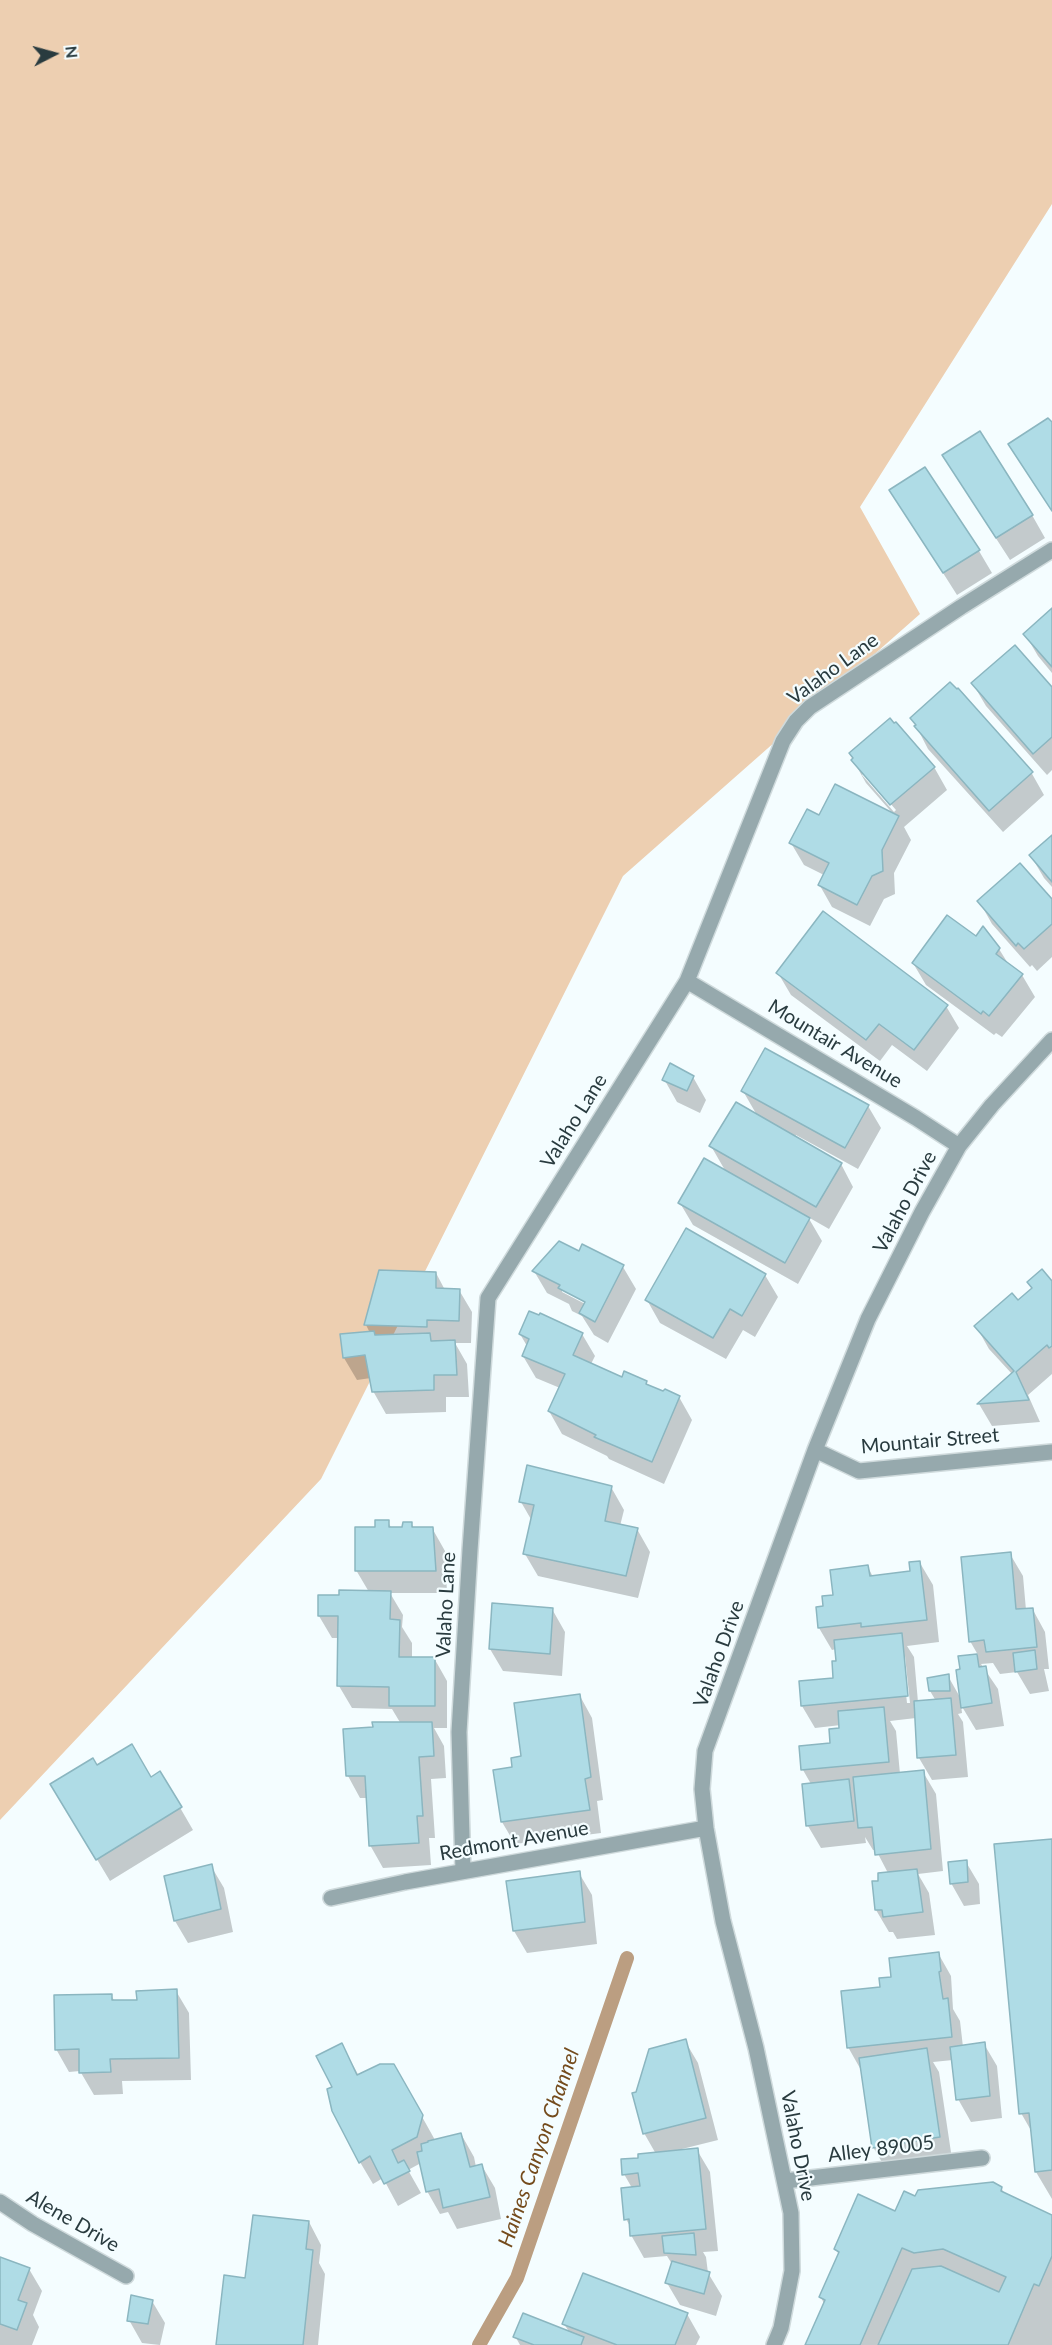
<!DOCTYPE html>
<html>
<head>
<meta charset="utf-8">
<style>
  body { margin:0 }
  #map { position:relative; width:1052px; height:2345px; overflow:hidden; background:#f4fdff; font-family:Lato,sans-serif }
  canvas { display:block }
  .north { position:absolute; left:24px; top:24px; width:60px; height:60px; -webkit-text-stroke:4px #f4fdff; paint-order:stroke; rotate:84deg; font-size:16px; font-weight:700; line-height:24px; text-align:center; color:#293b3f }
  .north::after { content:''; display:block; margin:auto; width:21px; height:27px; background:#293b3f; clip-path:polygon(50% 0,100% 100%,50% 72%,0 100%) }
</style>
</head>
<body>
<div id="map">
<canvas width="1052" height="2345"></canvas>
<div class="north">N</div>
</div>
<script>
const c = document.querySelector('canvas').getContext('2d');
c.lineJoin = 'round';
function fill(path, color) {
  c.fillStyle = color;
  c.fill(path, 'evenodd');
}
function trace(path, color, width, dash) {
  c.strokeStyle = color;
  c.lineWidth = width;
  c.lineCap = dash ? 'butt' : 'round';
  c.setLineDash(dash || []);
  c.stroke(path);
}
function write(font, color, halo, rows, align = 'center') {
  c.font = font + ' Lato,sans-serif';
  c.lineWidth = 4.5;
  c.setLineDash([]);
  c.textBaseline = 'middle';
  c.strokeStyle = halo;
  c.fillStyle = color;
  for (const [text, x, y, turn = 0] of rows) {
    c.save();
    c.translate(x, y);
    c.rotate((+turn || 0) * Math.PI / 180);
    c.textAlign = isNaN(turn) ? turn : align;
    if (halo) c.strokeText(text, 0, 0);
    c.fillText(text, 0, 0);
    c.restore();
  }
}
fill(new Path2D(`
  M 0,0 L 1052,0 L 1052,204 L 860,507 L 920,614 L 623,876 L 321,1479 L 0,1820 Z`), '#edcfb1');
fill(new Path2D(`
  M 957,478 L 1032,515 L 1045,538 L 1010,560 Z
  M 891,491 L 979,551 L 992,573 L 957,595 Z
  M 1052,610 L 1052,673 L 1038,656 L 1025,634 Z
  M 973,684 L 1052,689 L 1052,770 L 1047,775 L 986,706 Z
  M 912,718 L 1031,772 L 1044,795 L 1003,832 L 928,749 Z
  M 853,760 L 934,767 L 947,790 L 904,827 L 911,840 L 894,873 L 895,894 L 884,899 L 870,926 L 832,907 L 819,884 L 824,875 L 804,865 L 791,843 L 820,817 L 895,816 L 866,783 ZM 864,773 L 896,810 L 894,812 L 862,775 Z
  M 1052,837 L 1052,887 L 1044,878 L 1031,856 Z
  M 979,901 L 1052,901 L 1052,957 L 1037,971 L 1032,965 L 1030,967 L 992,924 Z
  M 976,939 L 999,949 L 1009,965 L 1022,975 L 1035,997 L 1002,1037 L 996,1033 L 994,1035 L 926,985 L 913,963 Z
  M 778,973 L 946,1006 L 959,1028 L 927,1071 L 892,1045 L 880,1061 L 791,995 Z
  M 693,1077 L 706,1100 L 700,1113 L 677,1102 L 664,1079 Z
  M 743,1091 L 868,1106 L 881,1128 L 858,1169 L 796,1135 L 794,1138 L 841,1164 L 853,1187 L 829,1229 L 808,1217 L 822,1241 L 798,1284 L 693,1225 L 680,1203 L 726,1172 L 711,1146 L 758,1117 Z
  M 579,1253 L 623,1267 L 636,1289 L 608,1343 L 594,1335 L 582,1316 L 572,1311 L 569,1304 L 547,1293 L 534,1271 ZM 562,1289 L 592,1304 L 591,1307 L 562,1292 Z
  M 380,1272 L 436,1273 L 445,1290 L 459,1290 L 472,1312 L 471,1343 L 455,1343 L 467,1364 L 469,1397 L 446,1397 L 446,1412 L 386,1414 L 373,1391 L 371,1378 L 357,1380 L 344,1358 L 342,1336 L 370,1333 L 366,1325 Z
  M 765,1275 L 778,1297 L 755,1337 L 743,1330 L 726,1359 L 660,1323 L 647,1300 Z
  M 1052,1283 L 1052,1374 L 1028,1395 L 1040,1422 L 992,1426 L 979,1404 L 1012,1374 L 989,1349 L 976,1326 L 1018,1302 L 1033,1289 Z
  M 520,1334 L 582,1334 L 595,1356 L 591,1364 L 623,1379 L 646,1382 L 648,1386 L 679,1397 L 692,1420 L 664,1484 L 609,1459 L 607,1456 L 562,1434 L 549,1411 L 560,1388 L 536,1378 L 523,1356 L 527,1346 Z
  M 611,1487 L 624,1510 L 620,1526 L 637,1529 L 650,1552 L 638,1598 L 538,1576 L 525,1554 L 532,1521 L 521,1502 Z
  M 388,1522 L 392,1529 L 404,1529 L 411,1523 L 414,1528 L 432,1528 L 445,1551 L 447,1593 L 390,1593 L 403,1615 L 402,1627 L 412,1643 L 412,1658 L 434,1658 L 447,1681 L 447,1728 L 434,1728 L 444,1746 L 446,1778 L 431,1779 L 435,1838 L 429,1838 L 431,1865 L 383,1868 L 370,1845 L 367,1798 L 360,1798 L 348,1776 L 401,1724 L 392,1709 L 352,1708 L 339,1686 L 339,1638 L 332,1638 L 319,1616 L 340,1597 L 369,1592 L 356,1570 L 377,1528 Z
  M 1010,1554 L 1023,1576 L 1026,1610 L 1033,1610 L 1045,1632 L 1049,1669 L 1044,1669 L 1049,1691 L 1030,1694 L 1017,1672 L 1000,1674 L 993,1663 L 981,1664 L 998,1689 L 1004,1726 L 976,1730 L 961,1705 L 962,1713 L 958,1714 L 963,1722 L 968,1777 L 932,1780 L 919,1758 L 916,1718 L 890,1721 L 896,1731 L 900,1774 L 923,1772 L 936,1794 L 943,1871 L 918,1874 L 929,1893 L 935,1935 L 897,1939 L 893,1932 L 889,1932 L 876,1910 L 880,1882 L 888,1873 L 876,1850 L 873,1850 L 865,1837 L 866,1843 L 821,1848 L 808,1826 L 811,1784 L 803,1770 L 832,1745 L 841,1729 L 841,1725 L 815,1728 L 802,1706 L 835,1679 L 838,1662 L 836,1649 L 832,1650 L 819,1628 L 824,1607 L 868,1567 L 873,1577 L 912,1572 L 920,1563 L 933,1585 L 939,1642 L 907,1646 L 914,1657 L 918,1702 L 936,1701 L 930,1691 L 948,1676 L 961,1699 L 960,1658 L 978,1655 L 970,1641 ZM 902,1656 L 905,1656 L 910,1703 L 907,1703 Z
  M 552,1609 L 565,1632 L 562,1676 L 503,1671 L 490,1649 Z
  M 580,1696 L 592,1718 L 603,1800 L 597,1801 L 601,1833 L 515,1844 L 502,1822 L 514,1768 Z
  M 97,1767 L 150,1779 L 160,1773 L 193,1830 L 110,1881 L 65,1806 Z
  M 1052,1840 L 1052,2199 L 1036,2172 L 1033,2134 L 1021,2113 Z
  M 966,1862 L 979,1884 L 980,1904 L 964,1906 L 951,1883 Z
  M 211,1866 L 224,1888 L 233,1932 L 188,1943 L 175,1921 L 165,1877 Z
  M 579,1873 L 592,1895 L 597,1944 L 527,1953 L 514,1931 Z
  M 938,1953 L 951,1976 L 953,2009 L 960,2021 L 963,2047 L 984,2044 L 997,2066 L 1002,2118 L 971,2122 L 958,2099 L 953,2060 L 933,2062 L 939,2072 L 952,2159 L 886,2169 L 873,2147 L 861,2070 L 848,2047 L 882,1988 L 893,1979 Z
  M 176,1991 L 189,2013 L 191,2080 L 122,2081 L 123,2094 L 94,2095 L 80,2071 L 69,2072 L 56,2049 L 111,1995 L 115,2002 L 138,2001 Z
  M 685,2041 L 698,2063 L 718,2140 L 682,2149 L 682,2151 L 697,2150 L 710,2172 L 718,2251 L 703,2252 L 706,2257 L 708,2273 L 722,2296 L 716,2316 L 680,2305 L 667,2283 L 672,2264 L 667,2256 L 644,2258 L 631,2235 L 631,2228 L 626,2219 L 632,2188 L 624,2174 L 640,2159 L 656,2154 L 644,2133 Z
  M 342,2045 L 359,2076 L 406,2088 L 435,2140 L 461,2134 L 474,2157 L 476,2167 L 482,2166 L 495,2188 L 501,2219 L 457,2229 L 448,2212 L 440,2214 L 427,2191 L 421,2163 L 408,2170 L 421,2193 L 398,2206 L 383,2178 L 373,2184 L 360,2162 L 334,2088 Z
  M 1001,2188 L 1005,2194 L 1052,2217 L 1052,2345 L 806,2345 L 824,2304 L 821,2297 L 839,2255 L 836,2249 L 916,2198 Z
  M 309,2222 L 321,2245 L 319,2263 L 325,2274 L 318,2345 L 218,2345 L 247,2279 Z
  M 0,2259 L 29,2269 L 42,2291 L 33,2315 L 39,2327 L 32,2345 L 0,2345 Z
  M 152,2301 L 165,2323 L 160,2345 L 142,2343 L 129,2320 Z
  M 687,2314 L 700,2337 L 696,2345 L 520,2345 L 515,2336 L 570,2333 L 564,2324 Z`), '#0003');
trace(new Path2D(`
  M 479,2345 L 517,2278 L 627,1958`), '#bb9e81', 14);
const building = new Path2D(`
  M 1048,418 L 1052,422 L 1052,511 L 1008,444 Z
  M 980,431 L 1033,515 L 996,538 L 942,455 Z
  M 925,467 L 980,550 L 943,573 L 889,490 Z
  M 1052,608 L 1052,667 L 1023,634 Z
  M 1015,645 L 1052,687 L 1052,737 L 1033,754 L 971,683 Z
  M 950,682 L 957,689 L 958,688 L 1033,772 L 989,811 L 914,726 L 916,725 L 910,718 Z
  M 890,718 L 894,723 L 896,722 L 935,767 L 890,805 L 851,760 L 853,758 L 849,753 Z
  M 835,784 L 899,816 L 882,850 L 883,871 L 872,876 L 857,905 L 818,885 L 829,863 L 789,843 L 807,809 L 819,815 Z
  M 1052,835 L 1052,882 L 1029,855 Z
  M 1020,863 L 1052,899 L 1052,924 L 1024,949 L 1018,943 L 1016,946 L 977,901 Z
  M 823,911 L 948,1005 L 914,1050 L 879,1024 L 866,1040 L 776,973 Z
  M 947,915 L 976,936 L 983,926 L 1000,948 L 996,954 L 1023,974 L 989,1016 L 983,1011 L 981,1014 L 912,963 Z
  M 765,1048 L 869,1105 L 845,1148 L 741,1091 Z
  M 670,1063 L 694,1076 L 687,1091 L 662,1080 Z
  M 736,1102 L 842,1163 L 816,1207 L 709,1146 Z
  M 704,1158 L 810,1218 L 785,1263 L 678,1203 Z
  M 686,1228 L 766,1274 L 742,1316 L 730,1309 L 713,1338 L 645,1300 Z
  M 559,1241 L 579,1251 L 582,1244 L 624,1265 L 595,1322 L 579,1313 L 585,1302 L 558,1288 L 560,1285 L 532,1271 Z
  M 1042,1269 L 1052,1281 L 1052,1346 L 1049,1348 L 1047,1345 L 1016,1372 L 1029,1400 L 977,1404 L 1014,1371 L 974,1326 L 1012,1293 L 1018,1300 L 1032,1288 L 1027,1282 Z
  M 379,1270 L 436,1272 L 436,1288 L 460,1289 L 459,1321 L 427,1320 L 427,1327 L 364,1325 Z
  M 529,1311 L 539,1315 L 540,1313 L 583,1333 L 573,1355 L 622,1377 L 624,1371 L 647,1381 L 646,1384 L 663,1391 L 665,1389 L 680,1396 L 652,1462 L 594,1437 L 596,1435 L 548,1411 L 565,1374 L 522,1356 L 529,1339 L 519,1334 Z
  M 374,1331 L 375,1335 L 430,1333 L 431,1341 L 455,1340 L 457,1375 L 434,1375 L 434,1390 L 372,1392 L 365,1355 L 343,1358 L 340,1334 Z
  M 527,1465 L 612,1486 L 605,1521 L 638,1528 L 626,1576 L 523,1554 L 534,1505 L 519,1502 Z
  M 375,1520 L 389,1520 L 389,1527 L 402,1527 L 403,1522 L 412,1522 L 412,1527 L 433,1527 L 436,1571 L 355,1571 L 355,1527 L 375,1527 Z
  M 1011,1552 L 1016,1609 L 1033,1608 L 1037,1647 L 986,1652 L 984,1640 L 969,1642 L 961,1557 Z
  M 920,1561 L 927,1620 L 861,1627 L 861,1623 L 818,1628 L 816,1607 L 823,1606 L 822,1596 L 833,1595 L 830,1570 L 868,1565 L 870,1576 L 910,1571 L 909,1562 Z
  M 339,1590 L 391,1591 L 390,1619 L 400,1620 L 399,1657 L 435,1657 L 435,1706 L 389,1706 L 389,1687 L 337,1686 L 338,1616 L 318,1616 L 318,1595 L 339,1595 Z
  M 492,1603 L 553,1608 L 550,1654 L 489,1649 Z
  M 902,1633 L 908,1696 L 801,1706 L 799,1681 L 833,1678 L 832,1661 L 836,1661 L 834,1640 Z
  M 1035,1650 L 1037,1669 L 1015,1672 L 1013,1653 Z
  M 977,1654 L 979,1667 L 986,1666 L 992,1703 L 961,1708 L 956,1670 L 960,1669 L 958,1656 Z
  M 949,1674 L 950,1691 L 929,1691 L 927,1678 Z
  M 580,1694 L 591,1777 L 585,1779 L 590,1810 L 501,1822 L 493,1770 L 512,1767 L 511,1758 L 521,1756 L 514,1703 Z
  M 951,1698 L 956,1755 L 917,1758 L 914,1701 Z
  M 884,1707 L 889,1762 L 801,1770 L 799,1746 L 830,1743 L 829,1729 L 839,1728 L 838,1711 Z
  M 372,1722 L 432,1722 L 434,1756 L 419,1757 L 423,1816 L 417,1816 L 419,1843 L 369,1846 L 365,1776 L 346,1776 L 343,1729 L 373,1727 Z
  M 132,1744 L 151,1777 L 160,1771 L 182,1807 L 96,1860 L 50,1784 L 93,1758 L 97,1765 Z
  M 924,1770 L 931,1849 L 875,1855 L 872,1827 L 858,1828 L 853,1777 Z
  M 849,1779 L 854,1821 L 806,1826 L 802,1784 Z
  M 1052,1839 L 1052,2170 L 1035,2172 L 1029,2113 L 1019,2114 L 994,1844 Z
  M 967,1860 L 968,1882 L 950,1884 L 948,1862 Z
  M 212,1864 L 221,1909 L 174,1921 L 164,1876 Z
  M 917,1869 L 923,1912 L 883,1917 L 882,1910 L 875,1910 L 872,1881 L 878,1881 L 878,1873 Z
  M 580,1871 L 585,1922 L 513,1931 L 506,1881 Z
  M 939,1952 L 941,1971 L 939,1972 L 943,1999 L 948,1998 L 952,2037 L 847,2048 L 841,1991 L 880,1987 L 879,1978 L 891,1977 L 889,1958 Z
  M 177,1989 L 179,2058 L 110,2059 L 111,2072 L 79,2073 L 79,2049 L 55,2050 L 54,1995 L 112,1994 L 112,2000 L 137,2000 L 136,1991 Z
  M 686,2039 L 706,2118 L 643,2134 L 632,2093 L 636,2092 L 649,2049 Z
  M 985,2042 L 990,2096 L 956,2100 L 950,2047 Z
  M 342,2043 L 357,2075 L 380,2064 L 394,2064 L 423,2115 L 417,2137 L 392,2150 L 398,2163 L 404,2160 L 410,2171 L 384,2184 L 370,2156 L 359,2163 L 332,2111 L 327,2089 L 332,2087 L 316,2056 Z
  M 927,2048 L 940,2137 L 872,2148 L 859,2058 Z
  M 461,2133 L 470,2167 L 482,2164 L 490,2197 L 443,2208 L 439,2189 L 426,2192 L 417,2152 L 422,2151 L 421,2144 L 428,2142 L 428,2141 Z
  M 698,2148 L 706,2229 L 630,2236 L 629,2219 L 624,2220 L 621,2188 L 640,2186 L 638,2173 L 622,2175 L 621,2159 L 638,2158 L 638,2154 Z
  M 993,2182 L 1002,2187 L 1001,2191 L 1052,2215 L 1052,2256 L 1039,2286 L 1034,2284 L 1008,2345 L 878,2345 L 912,2269 L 941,2266 L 999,2292 L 1006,2277 L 943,2249 L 914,2253 L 902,2248 L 860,2345 L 805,2345 L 825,2300 L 819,2297 L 839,2252 L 834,2249 L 858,2194 L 895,2211 L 904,2191 L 915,2196 L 918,2190 Z
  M 253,2215 L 309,2221 L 306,2249 L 313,2250 L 303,2345 L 216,2345 L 224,2275 L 245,2278 Z
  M 694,2233 L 696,2255 L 664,2253 L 662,2236 Z
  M 0,2257 L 30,2268 L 18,2300 L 27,2303 L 17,2330 L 0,2324 Z
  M 672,2261 L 710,2272 L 704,2294 L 665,2283 Z
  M 583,2273 L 688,2313 L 675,2345 L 617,2345 L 562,2324 Z
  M 131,2295 L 153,2300 L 148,2324 L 127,2321 Z
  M 523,2313 L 584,2337 L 581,2345 L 534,2345 L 513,2337 Z`);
fill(building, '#afdce6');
trace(building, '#8bb6c0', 1.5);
const minor = new Path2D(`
  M 687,981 L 916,1118 L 959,1146
  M 815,1450 L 859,1471 L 1052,1452
  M 463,1871 L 459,1732 L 470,1550 L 488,1298 L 687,981 L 783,741 L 796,721 L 810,707 L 961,607 L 1052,550
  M 331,1898 L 405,1882 L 706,1828
  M 785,2181 L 982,2158
  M 0,2202 L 33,2224 L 126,2276
  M 774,2345 L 781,2328 L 792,2271 L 791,2213 L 756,2048 L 723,1921 L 706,1828 L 702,1789 L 705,1751 L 815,1450 L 868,1319 L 922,1212 L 959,1146 L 992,1105 L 1052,1040`);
trace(minor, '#cfdadc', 18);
trace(minor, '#96a9ad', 15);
write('20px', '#293b3f', '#f4fdff', [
  ["Valaho Lane",833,669,-36],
  ["Mountair Avenue",835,1044,31],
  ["Valaho Lane",574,1121,-58],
  ["Valaho Drive",905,1202,-62],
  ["Mountair Street",930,1441,-5],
  ["Valaho Lane",446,1605,-87],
  ["Valaho Drive",719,1654,-70],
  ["Redmont Avenue",514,1841,-10],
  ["Valaho Drive",798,2146,79],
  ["Alley 89005",881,2149,-7],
  ["Alene Drive",73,2221,30]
]);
write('italic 21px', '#744b1c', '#f4fdff', [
  ["Haines Canyon Channel",539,2148,-71]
]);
</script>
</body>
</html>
